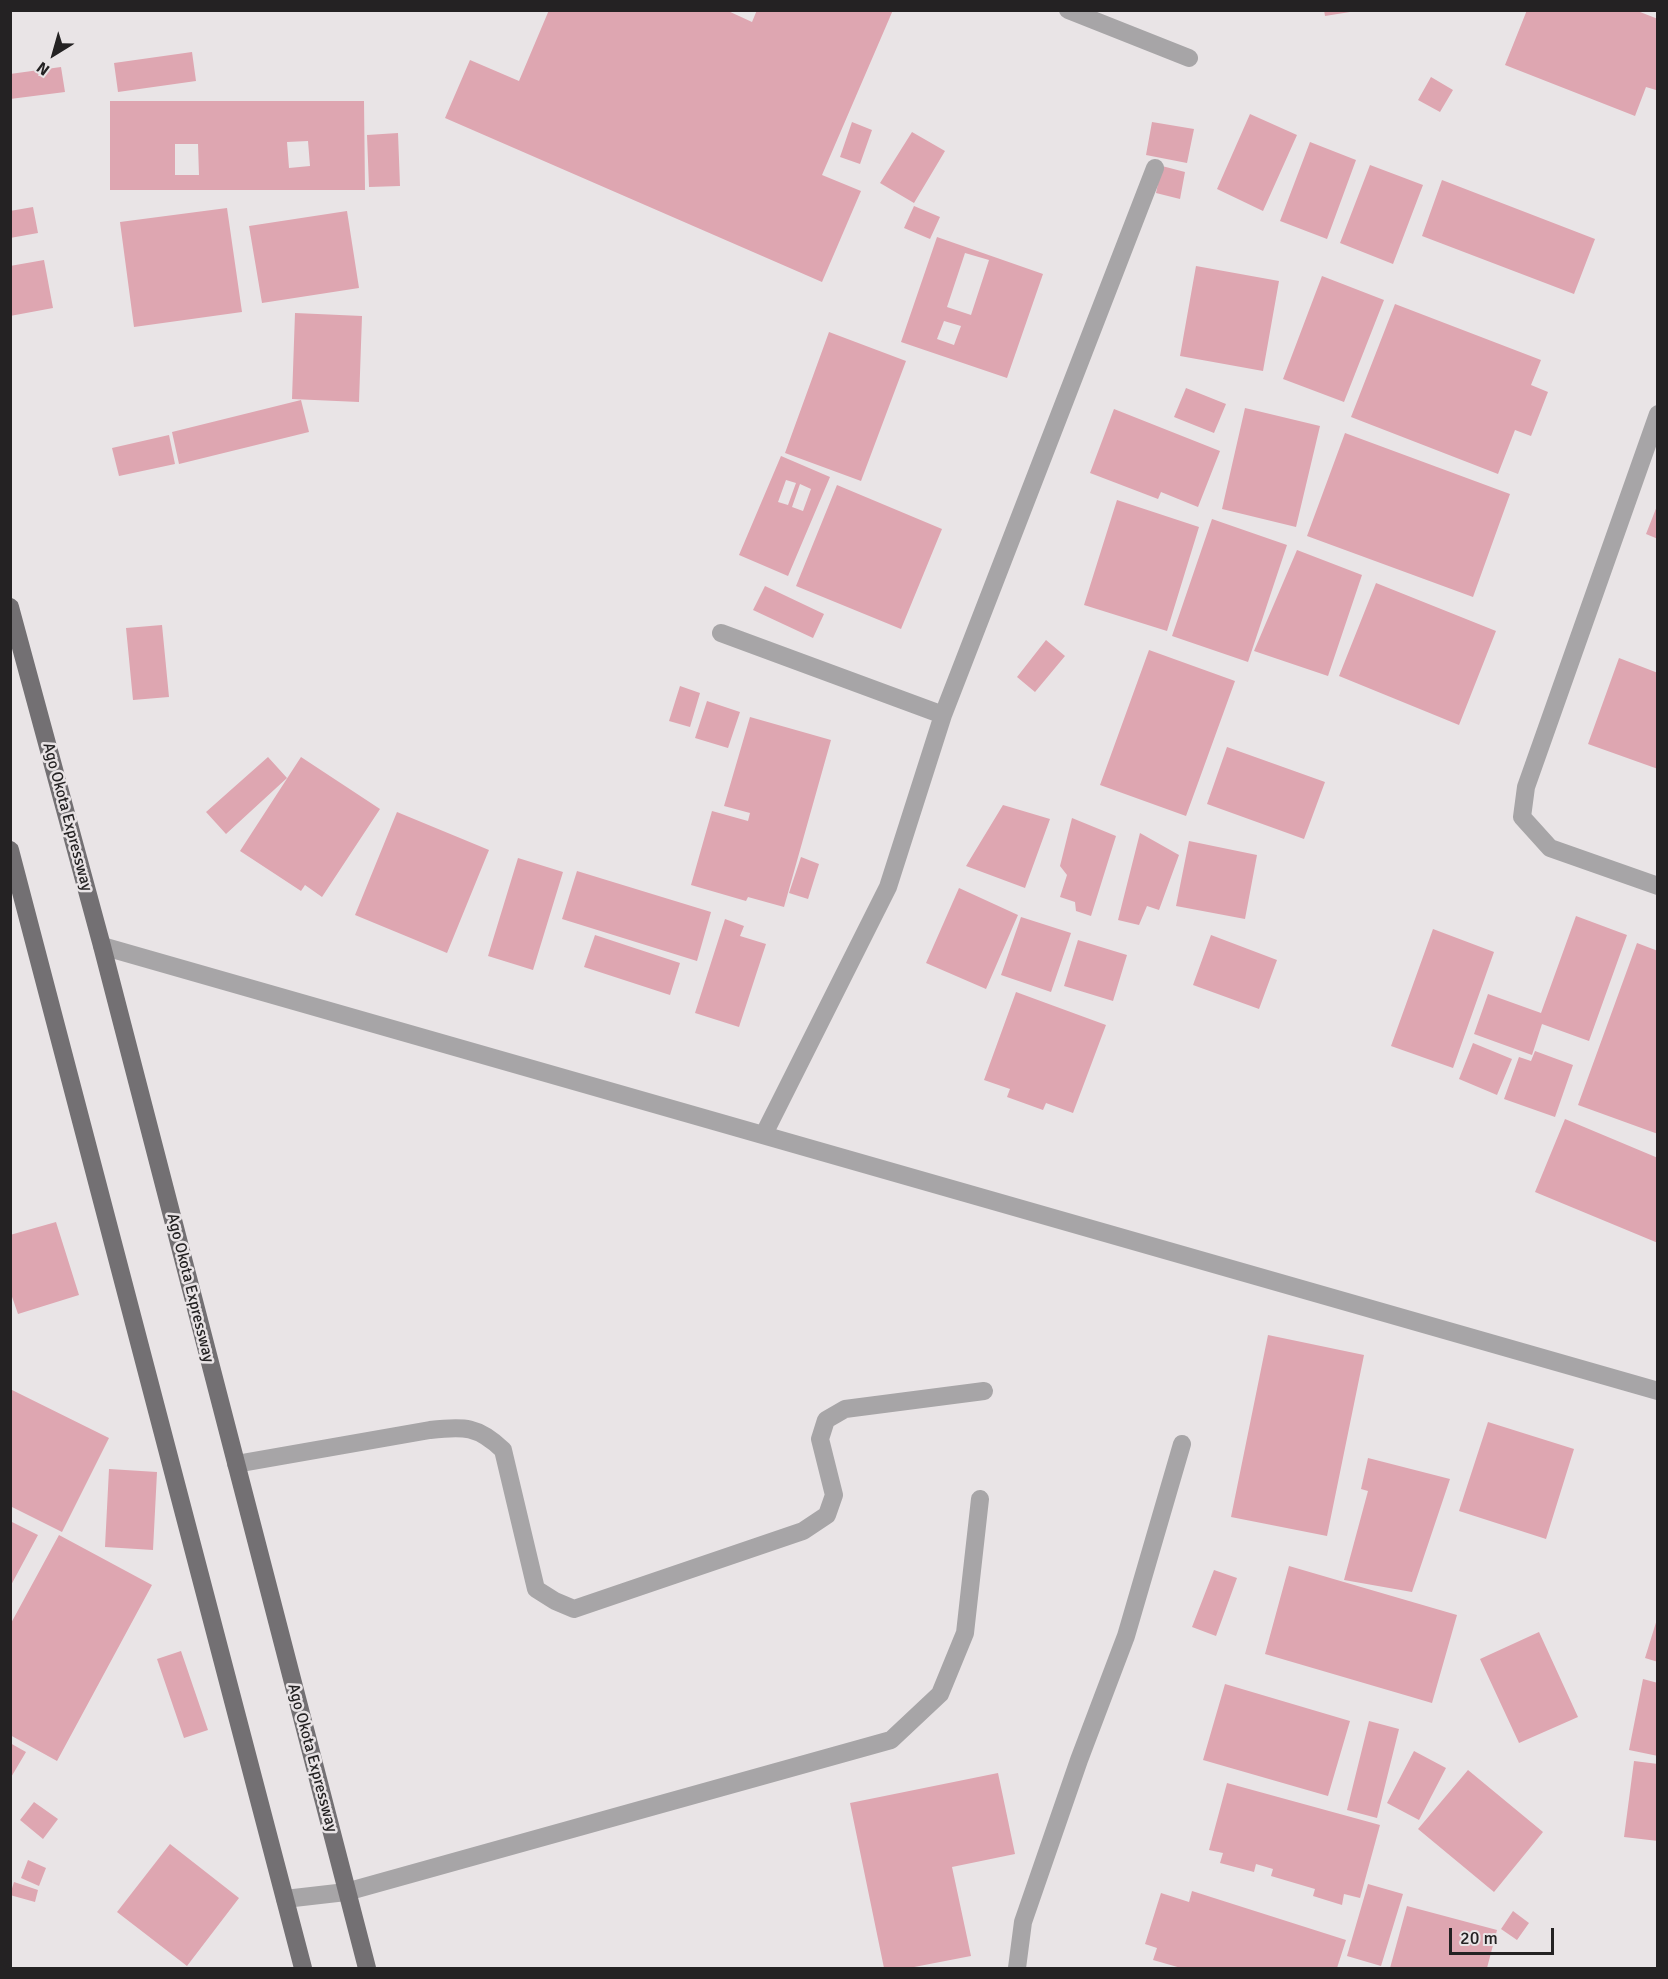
<!DOCTYPE html>
<html>
<head>
<meta charset="utf-8">
<style>
  body { margin:0 }
  #map { position:relative; width:1668px; height:1979px; overflow:hidden; background:#e9e4e6; font-family:Signika,sans-serif }
  canvas { display:block }
  .frame { position:absolute; inset:0; border:12px solid #242223; pointer-events:none }
  .north { position:absolute; left:24px; top:24px; width:60px; height:60px; -webkit-text-stroke:4px #e9e4e6; paint-order:stroke; rotate:217deg; font-size:16px; font-weight:700; line-height:24px; text-align:center; color:#242223 }
  .north::after { content:''; display:block; margin:auto; width:21px; height:27px; background:#242223; clip-path:polygon(50% 0,100% 100%,50% 72%,0 100%) }
  .scale { position:absolute; left:1449px; top:1928px; width:105px; height:27px; box-sizing:border-box; border:3px solid #242223; border-top:0; padding-left:8px; font-size:18px; line-height:21px; white-space:nowrap; color:#242223; -webkit-text-stroke:4px #e9e4e6; paint-order:stroke }
</style>
</head>
<body>
<div id="map">
<canvas width="1668" height="1979"></canvas>
<div class="frame"></div>
<div class="north">N</div>
<div class="scale">20 m</div>
</div>
<script>
const c = document.querySelector('canvas').getContext('2d');
c.lineJoin = 'round';
function fill(path, color) {
  c.fillStyle = color;
  c.fill(path, 'evenodd');
}
function trace(path, color, width, dash) {
  c.strokeStyle = color;
  c.lineWidth = width;
  c.lineCap = dash ? 'butt' : 'round';
  c.setLineDash(dash || []);
  c.stroke(path);
}
function write(font, color, halo, rows, align = 'center') {
  c.font = font + ' Signika,sans-serif';
  c.lineWidth = 5;
  c.setLineDash([]);
  c.textBaseline = 'middle';
  c.strokeStyle = halo;
  c.fillStyle = color;
  for (const [text, x, y, turn = 0] of rows) {
    c.save();
    c.translate(x, y);
    c.rotate((+turn || 0) * Math.PI / 180);
    c.textAlign = isNaN(turn) ? turn : align;
    if (halo) c.strokeText(text, 0, 0);
    c.fillText(text, 0, 0);
    c.restore();
  }
}
fill(new Path2D(`
  M 549,10 L 726,10 L 752,22 L 757,10 L 893,10 L 822,175 L 861,191 L 822,282 L 445,118 L 470,60 L 519,81 Z
  M 1324,10 L 1350,10 L 1350,12 L 1325,16 Z
  M 1527,10 L 1635,10 L 1658,19 L 1656,90 L 1646,87 L 1635,116 L 1505,65 Z
  M 192,52 L 196,81 L 118,92 L 114,63 Z
  M 61,67 L 65,92 L 10,99 L 10,74 Z
  M 1431,77 L 1453,90 L 1440,112 L 1418,100 Z
  M 110,101 L 364,101 L 365,190 L 110,190 ZM 308,141 L 310,166 L 289,168 L 287,142 ZM 175,144 L 198,144 L 199,175 L 175,175 Z
  M 1250,114 L 1297,135 L 1263,211 L 1217,189 Z
  M 852,122 L 872,130 L 860,164 L 840,157 Z
  M 1152,122 L 1194,129 L 1187,163 L 1146,155 Z
  M 912,132 L 945,151 L 914,203 L 880,183 Z
  M 398,133 L 400,186 L 369,187 L 367,135 Z
  M 1310,142 L 1356,160 L 1327,239 L 1280,221 Z
  M 1370,165 L 1423,185 L 1393,264 L 1340,243 Z
  M 1162,166 L 1185,172 L 1180,199 L 1156,193 Z
  M 1442,180 L 1595,239 L 1574,294 L 1422,236 Z
  M 914,206 L 940,217 L 930,239 L 904,228 Z
  M 33,207 L 38,233 L 10,238 L 10,211 Z
  M 227,208 L 242,312 L 134,327 L 120,222 Z
  M 347,211 L 359,288 L 262,303 L 249,226 Z
  M 937,237 L 1043,274 L 1007,378 L 901,342 ZM 965,253 L 989,260 L 971,315 L 947,307 ZM 944,321 L 961,326 L 954,345 L 937,339 Z
  M 44,260 L 53,308 L 10,316 L 10,266 Z
  M 1196,266 L 1279,281 L 1263,371 L 1180,356 Z
  M 1322,276 L 1384,300 L 1344,402 L 1283,379 Z
  M 1395,304 L 1541,360 L 1531,385 L 1548,392 L 1531,436 L 1515,430 L 1498,474 L 1351,417 Z
  M 295,313 L 362,316 L 359,402 L 292,399 Z
  M 829,332 L 906,361 L 861,481 L 785,453 Z
  M 1186,388 L 1226,404 L 1214,433 L 1174,417 Z
  M 301,400 L 309,432 L 179,464 L 172,432 Z
  M 1245,408 L 1320,426 L 1296,527 L 1222,509 Z
  M 1114,409 L 1220,451 L 1198,507 L 1161,492 L 1158,499 L 1090,473 Z
  M 1345,433 L 1510,494 L 1473,597 L 1307,536 Z
  M 169,435 L 175,464 L 119,476 L 112,448 Z
  M 781,456 L 830,477 L 788,576 L 739,555 ZM 786,480 L 796,483 L 788,505 L 778,502 ZM 800,484 L 811,489 L 803,511 L 792,507 Z
  M 837,485 L 942,529 L 901,629 L 796,586 Z
  M 1117,500 L 1199,527 L 1167,631 L 1084,605 Z
  M 1657,506 L 1658,506 L 1658,539 L 1646,534 Z
  M 1212,519 L 1287,545 L 1248,662 L 1172,636 Z
  M 1297,550 L 1362,575 L 1328,676 L 1254,651 Z
  M 1376,583 L 1496,631 L 1459,725 L 1339,676 Z
  M 765,586 L 824,614 L 813,638 L 753,610 Z
  M 162,625 L 169,697 L 133,700 L 126,628 Z
  M 1046,640 L 1065,656 L 1035,692 L 1017,677 Z
  M 1149,650 L 1235,681 L 1186,816 L 1100,785 Z
  M 1619,658 L 1658,673 L 1658,769 L 1588,744 Z
  M 680,686 L 700,693 L 690,727 L 669,721 Z
  M 707,701 L 740,712 L 728,748 L 695,738 Z
  M 750,717 L 831,740 L 784,907 L 748,897 L 746,901 L 691,885 L 712,811 L 748,821 L 750,813 L 724,806 Z
  M 1227,747 L 1325,782 L 1304,839 L 1207,804 Z
  M 268,757 L 287,778 L 226,834 L 206,812 Z
  M 301,757 L 380,809 L 322,897 L 305,885 L 301,891 L 240,851 Z
  M 1003,805 L 1050,819 L 1025,888 L 966,866 Z
  M 397,812 L 489,850 L 447,953 L 355,915 Z
  M 1072,818 L 1116,836 L 1091,916 L 1076,911 L 1075,902 L 1060,897 L 1067,875 L 1060,866 Z
  M 1140,833 L 1179,855 L 1159,910 L 1147,906 L 1139,925 L 1118,920 Z
  M 1189,841 L 1257,855 L 1245,919 L 1176,906 Z
  M 801,857 L 819,864 L 808,899 L 789,893 Z
  M 518,858 L 563,872 L 533,970 L 488,956 Z
  M 577,871 L 711,912 L 697,961 L 562,919 Z
  M 959,888 L 1018,915 L 986,989 L 926,963 Z
  M 1576,916 L 1627,935 L 1589,1041 L 1542,1024 L 1532,1055 L 1474,1034 L 1488,994 L 1541,1013 Z
  M 1021,917 L 1071,933 L 1051,992 L 1001,975 Z
  M 725,919 L 744,926 L 740,936 L 766,944 L 739,1027 L 695,1013 Z
  M 1433,929 L 1494,952 L 1453,1068 L 1391,1046 Z
  M 595,935 L 680,963 L 670,995 L 584,967 Z
  M 1211,935 L 1277,960 L 1259,1009 L 1193,985 Z
  M 1078,940 L 1127,955 L 1113,1001 L 1064,986 Z
  M 1637,943 L 1658,951 L 1658,1134 L 1578,1105 Z
  M 1016,992 L 1106,1025 L 1073,1113 L 1046,1103 L 1043,1110 L 1007,1097 L 1010,1089 L 984,1080 Z
  M 1473,1043 L 1512,1059 L 1497,1095 L 1459,1079 Z
  M 1535,1051 L 1573,1065 L 1555,1117 L 1504,1099 L 1519,1057 L 1531,1061 Z
  M 1565,1119 L 1658,1158 L 1658,1243 L 1535,1192 Z
  M 56,1222 L 79,1295 L 18,1314 L 10,1291 L 10,1235 Z
  M 1268,1335 L 1364,1355 L 1327,1536 L 1231,1517 Z
  M 10,1389 L 109,1438 L 62,1532 L 10,1506 Z
  M 1488,1422 L 1574,1449 L 1546,1539 L 1459,1511 Z
  M 1368,1458 L 1450,1479 L 1412,1592 L 1344,1580 L 1368,1491 L 1361,1489 Z
  M 109,1469 L 157,1472 L 153,1550 L 105,1547 Z
  M 10,1521 L 38,1535 L 10,1587 Z
  M 59,1535 L 152,1585 L 57,1761 L 10,1735 L 10,1625 Z
  M 1289,1566 L 1457,1615 L 1432,1703 L 1265,1654 Z
  M 1214,1570 L 1237,1578 L 1216,1636 L 1192,1627 Z
  M 1658,1616 L 1658,1662 L 1645,1658 Z
  M 1539,1632 L 1578,1717 L 1519,1743 L 1480,1659 Z
  M 181,1651 L 208,1730 L 184,1738 L 157,1659 Z
  M 1643,1679 L 1658,1683 L 1658,1756 L 1629,1750 Z
  M 1225,1684 L 1350,1721 L 1328,1796 L 1203,1760 Z
  M 1369,1721 L 1399,1729 L 1377,1818 L 1347,1810 Z
  M 10,1743 L 26,1752 L 10,1779 Z
  M 1414,1751 L 1446,1768 L 1419,1820 L 1387,1803 Z
  M 1634,1761 L 1658,1764 L 1658,1841 L 1624,1837 Z
  M 1468,1770 L 1543,1832 L 1494,1892 L 1418,1829 Z
  M 998,1773 L 1015,1854 L 952,1867 L 971,1956 L 909,1968 L 884,1968 L 850,1803 Z
  M 1227,1783 L 1380,1825 L 1360,1898 L 1344,1894 L 1342,1905 L 1313,1896 L 1315,1889 L 1271,1876 L 1273,1869 L 1256,1864 L 1254,1872 L 1220,1863 L 1223,1853 L 1209,1850 Z
  M 34,1802 L 58,1819 L 43,1839 L 20,1820 Z
  M 170,1844 L 239,1898 L 187,1966 L 117,1912 Z
  M 28,1860 L 46,1868 L 39,1886 L 21,1878 Z
  M 14,1882 L 38,1890 L 35,1902 L 10,1895 Z
  M 1368,1884 L 1403,1894 L 1381,1966 L 1347,1956 Z
  M 1192,1891 L 1346,1940 L 1337,1968 L 1181,1968 L 1153,1960 L 1157,1948 L 1145,1944 L 1161,1893 L 1189,1902 Z
  M 1407,1906 L 1497,1930 L 1487,1968 L 1390,1968 Z
  M 1513,1911 L 1529,1923 L 1517,1940 L 1501,1929 Z`), '#dea6b1');
trace(new Path2D(`
  M 1068,10 L 1189,58
  M 1658,414 L 1526,787 L 1522,817 L 1550,848 L 1658,886
  M 721,633 L 943,715
  M 102,946 L 1658,1391
  M 764,1134 L 888,887 L 943,715 L 1155,168
  M 236,1464 L 430,1430 C 464,1426 478,1426 503,1450 L 536,1589 L 555,1601 L 574,1609 L 803,1531 L 827,1515 L 834,1495 L 820,1439 L 826,1420 L 845,1409 L 984,1391
  M 285,1899 L 346,1892 L 891,1740 L 940,1694 L 965,1633 L 980,1499
  M 1017,1968 L 1023,1922 L 1079,1760 L 1126,1636 L 1182,1444`), '#a7a5a7', 18);
trace(new Path2D(`
  M 10,607 L 102,946 L 367,1968
  M 10,850 L 303,1968`), '#737073', 18);
write('16px', '#242223', '#e9e4e6', [
  ["Ago Okota Expressway",67,817,75],
  ["Ago Okota Expressway",190,1288,76],
  ["Ago Okota Expressway",312,1758,75]
]);
</script>
</body>
</html>
